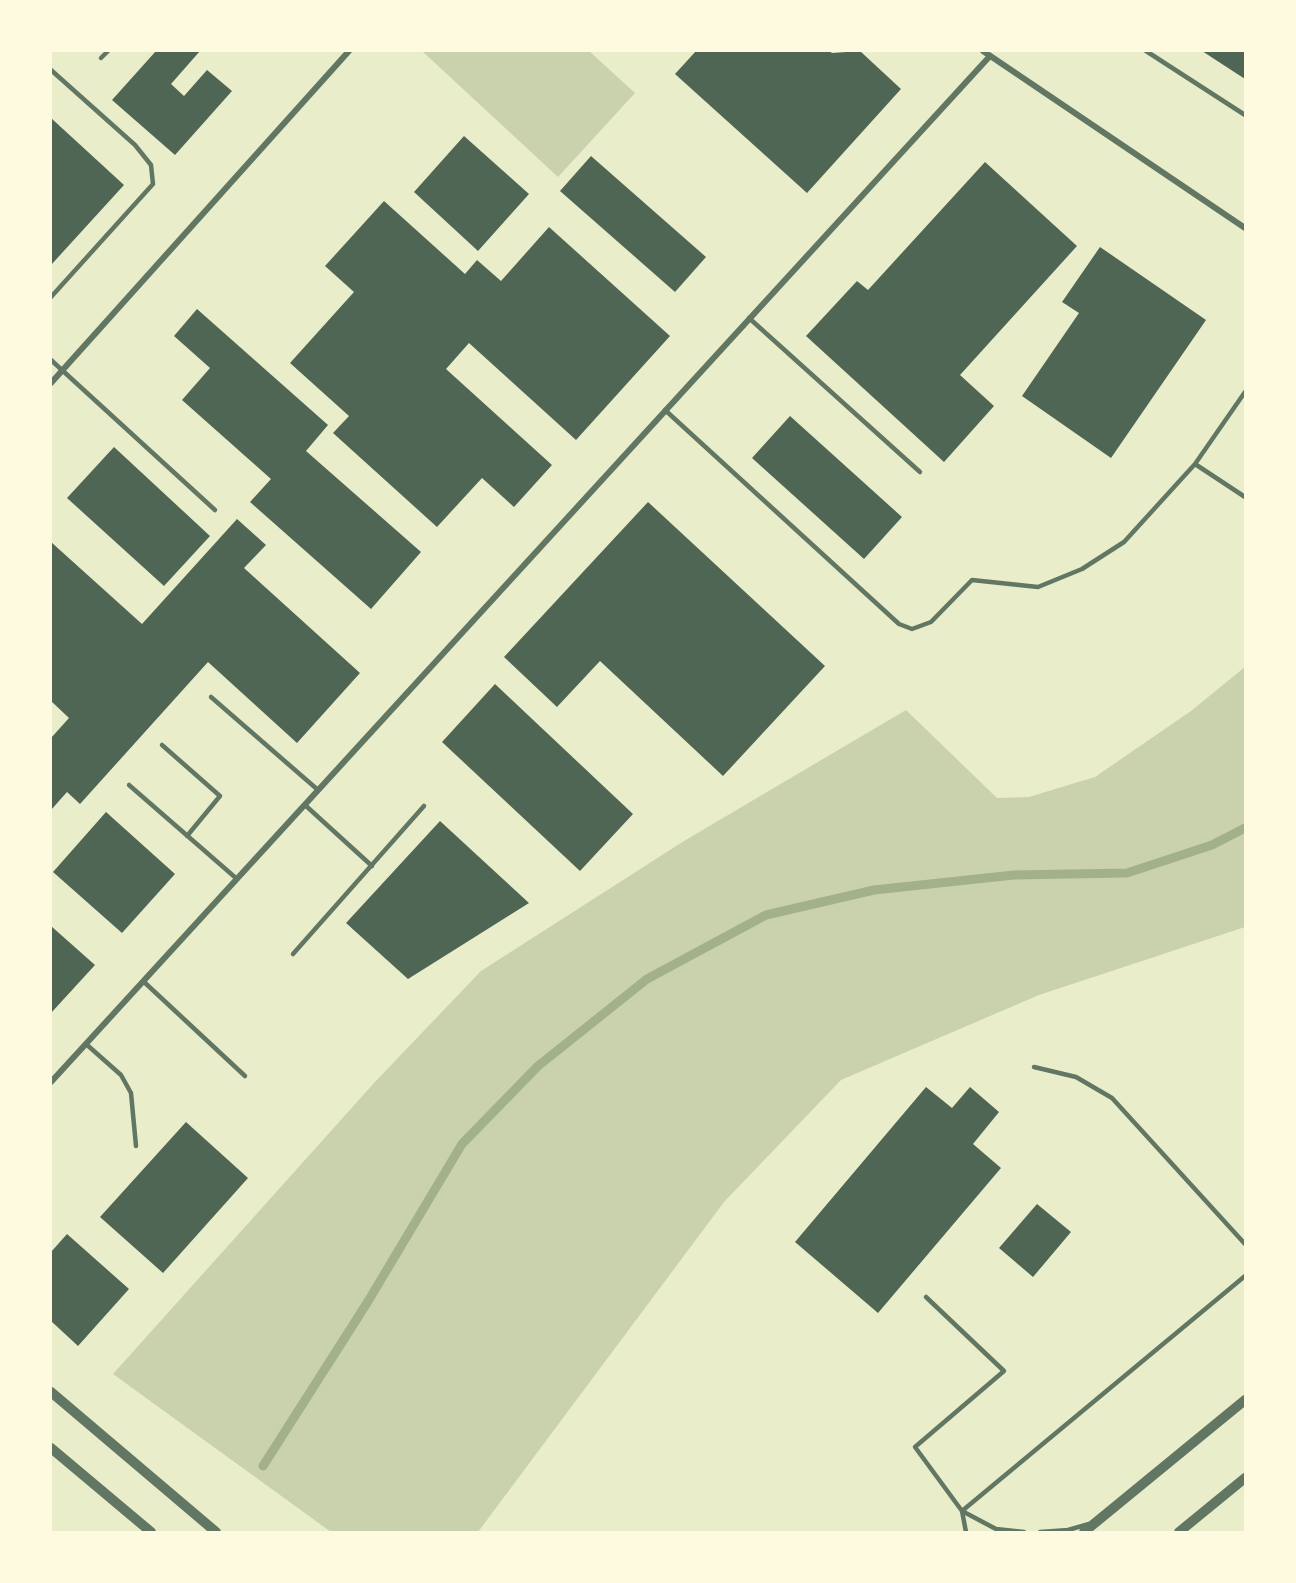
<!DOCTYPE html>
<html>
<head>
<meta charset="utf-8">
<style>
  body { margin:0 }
  #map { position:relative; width:1296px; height:1583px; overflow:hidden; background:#e9edc9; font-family:"Varela Round",sans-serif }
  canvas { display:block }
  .frame { position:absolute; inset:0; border:52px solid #fefae0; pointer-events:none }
</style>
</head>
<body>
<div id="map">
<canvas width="1296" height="1583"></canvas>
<div class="frame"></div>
</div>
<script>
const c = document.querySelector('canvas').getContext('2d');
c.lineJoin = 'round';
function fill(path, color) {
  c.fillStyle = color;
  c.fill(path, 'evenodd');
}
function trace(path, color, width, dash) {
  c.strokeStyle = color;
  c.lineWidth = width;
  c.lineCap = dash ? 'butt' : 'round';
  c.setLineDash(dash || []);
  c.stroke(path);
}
fill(new Path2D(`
  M 422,51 L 589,51 L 635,93 L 558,177 Z
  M 1245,667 L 1245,927 L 1039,995 L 841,1080 L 724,1202 L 478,1532 L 331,1532 L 113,1374 L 374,1083 L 481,971 L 684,841 L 906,710 L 997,798 L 1029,797 L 1095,777 L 1191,711 Z`), '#cad2ad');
trace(new Path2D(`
  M 263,1466 L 367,1303 L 462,1144 L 538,1066 L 647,979 L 766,915 L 874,890 L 1014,875 L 1127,873 L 1212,845 L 1245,828`), '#a3b18a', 9);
fill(new Path2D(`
  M 156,51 L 200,51 L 171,84 L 184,96 L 207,70 L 232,91 L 175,155 L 112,100 Z
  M 696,51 L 829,51 L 832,53 L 860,51 L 901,89 L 807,193 L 675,74 Z
  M 1202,51 L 1245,51 L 1245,79 Z
  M 51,118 L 124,185 L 51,265 Z
  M 464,136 L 529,194 L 478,251 L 414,192 Z
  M 591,156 L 706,257 L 675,292 L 560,191 Z
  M 985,162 L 1077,246 L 960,375 L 994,406 L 944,462 L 806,336 L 857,281 L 868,290 Z
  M 384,201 L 465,274 L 477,260 L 501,281 L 549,227 L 670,336 L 576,440 L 469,343 L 446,369 L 552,465 L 514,507 L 482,478 L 437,527 L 333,433 L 349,416 L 290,363 L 354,292 L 325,266 Z
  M 1100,247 L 1206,320 L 1111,458 L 1022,396 L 1079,313 L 1062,302 Z
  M 197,309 L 328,425 L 306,451 L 421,552 L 371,609 L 250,502 L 271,479 L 182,400 L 210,368 L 174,336 Z
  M 790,416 L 902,517 L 864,559 L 752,458 Z
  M 114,447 L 210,536 L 164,586 L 67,498 Z
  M 648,502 L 825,666 L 723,776 L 600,661 L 557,707 L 504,657 Z
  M 237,519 L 266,545 L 244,568 L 360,673 L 297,743 L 208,662 L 80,804 L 67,792 L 51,810 L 51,738 L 69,718 L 51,701 L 51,542 L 142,624 Z
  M 495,684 L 633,814 L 580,871 L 442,742 Z
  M 106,812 L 175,874 L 122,933 L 53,872 Z
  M 440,821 L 529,903 L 408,979 L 346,923 Z
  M 51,926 L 95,965 L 51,1013 Z
  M 926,1087 L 952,1108 L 970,1087 L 999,1112 L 973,1144 L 1001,1168 L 878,1313 L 795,1242 Z
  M 186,1122 L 248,1178 L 163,1273 L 100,1217 Z
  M 1037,1204 L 1071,1232 L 1033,1277 L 999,1248 Z
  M 67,1234 L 129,1289 L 78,1346 L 51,1321 L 51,1252 Z`), '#4f6655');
trace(new Path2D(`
  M 1146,51 L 1245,115
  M 101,58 L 108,51
  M 51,70 L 135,145 L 151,165 L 153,184 L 51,297
  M 749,318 L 920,472
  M 51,360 L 215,510
  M 1245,392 L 1195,464 L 1245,497
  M 665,410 L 899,624 L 912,629 L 931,622 L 972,580 L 1038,587 L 1082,569 L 1124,542 L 1195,464
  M 211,697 L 318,790
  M 162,745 L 220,796 L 187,836
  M 129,785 L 237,879
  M 305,805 L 372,866
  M 293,954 L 424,806
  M 143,981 L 245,1076
  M 86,1044 L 121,1075 L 131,1093 L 136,1146
  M 1034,1067 L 1076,1077 L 1112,1098 L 1245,1244
  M 926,1297 L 1004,1371 L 915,1447 L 962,1511 L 996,1529 L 1024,1532
  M 962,1511 L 1245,1276
  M 962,1511 L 966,1532
  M 1040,1532 L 1068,1530 L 1089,1524`), '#617663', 4.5);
trace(new Path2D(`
  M 983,51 L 1245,228
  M 51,383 L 349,51
  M 51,1082 L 990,56`), '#617663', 6);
trace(new Path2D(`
  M 51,1392 L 216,1532
  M 51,1448 L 151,1532
  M 1084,1532 L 1245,1400
  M 1179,1532 L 1245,1478`), '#617663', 10);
</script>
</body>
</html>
